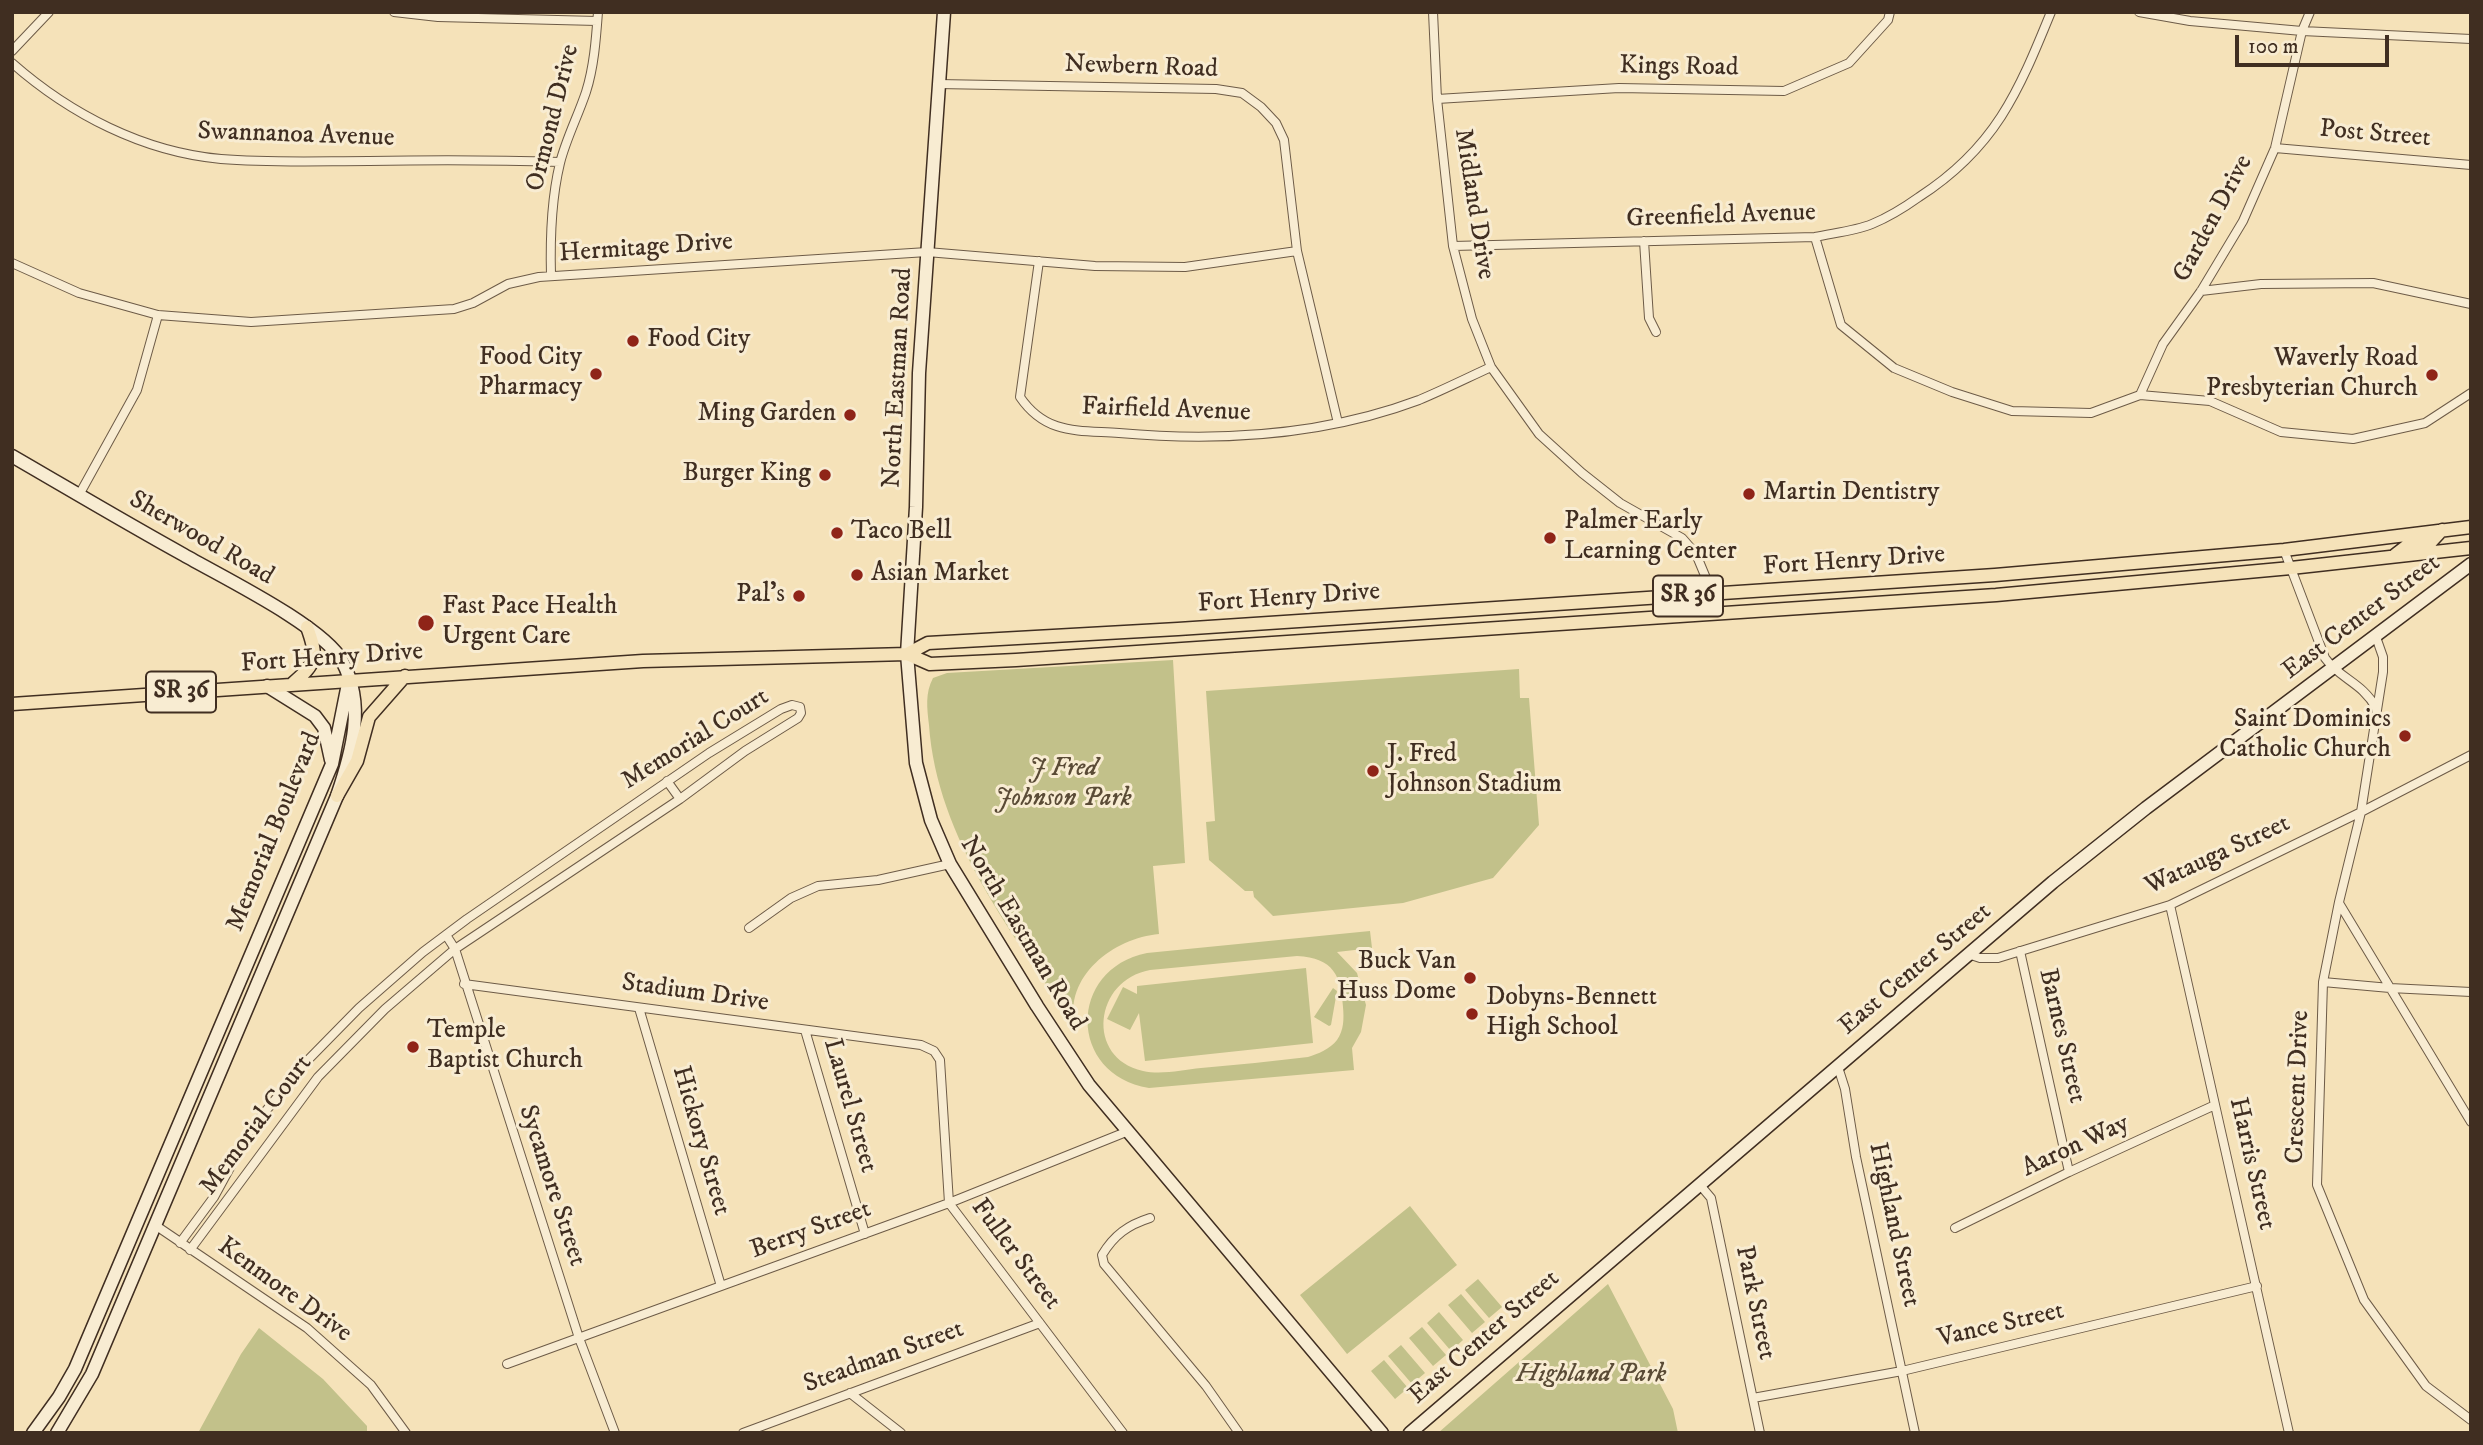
<!DOCTYPE html>
<html>
<head>
<meta charset="utf-8">
<style>
  body { margin:0 }
  #map { position:relative; width:2483px; height:1445px; overflow:hidden; background:#f5e2b9; font-family:"IM FELL DW Pica",serif }
  canvas { display:block }
  .frame { position:absolute; inset:0; border:14px solid #402e21; pointer-events:none }
  .scale { position:absolute; left:2235px; top:35px; width:154px; height:32px; box-sizing:border-box; border:4px solid #402e21; border-top:0; padding-left:9px; font-size:21px; line-height:24px; white-space:nowrap; color:#402e21; -webkit-text-stroke:5px #f8ecd2; paint-order:stroke }
</style>
</head>
<body>
<div id="map">
<canvas width="2483" height="1445"></canvas>
<div class="frame"></div>
<div class="scale">100 m</div>
</div>
<script>
const c = document.querySelector('canvas').getContext('2d');
c.lineJoin = 'round';
function fill(path, color) {
  c.fillStyle = color;
  c.fill(path, 'evenodd');
}
function trace(path, color, width, dash) {
  c.strokeStyle = color;
  c.lineWidth = width;
  c.lineCap = dash ? 'butt' : 'round';
  c.setLineDash(dash || []);
  c.stroke(path);
}
function write(font, color, halo, rows, align = 'center') {
  c.font = font + ' "IM FELL DW Pica",serif';
  c.lineWidth = 6;
  c.setLineDash([]);
  c.textBaseline = 'middle';
  c.strokeStyle = halo;
  c.fillStyle = color;
  for (const [text, x, y, turn = 0] of rows) {
    c.save();
    c.translate(x, y);
    c.rotate((+turn || 0) * Math.PI / 180);
    c.textAlign = isNaN(turn) ? turn : align;
    if (halo) c.strokeText(text, 0, 0);
    c.fillText(text, 0, 0);
    c.restore();
  }
}
fill(new Path2D(`
  M 1173,660 L 1185,863 L 1153,866 L 1159,934 C 1114,938 1063,976 1075,1027 C 1014,935 937,839 929,725 C 927,708 925,693 933,678 L 947,673 Z
  M 1519,669 L 1520,698 L 1529,698 L 1539,825 L 1493,878 L 1403,903 L 1273,916 L 1254,897 L 1253,891 L 1245,891 L 1209,860 L 1206,822 L 1215,821 L 1206,691 Z
  M 1370,931 L 1372,948 L 1337,952 L 1357,973 L 1366,1005 L 1361,1032 L 1352,1048 L 1354,1070 L 1149,1088 C 1068,1075 1067,969 1147,953 ZM 1297,956 C 1334,958 1341,976 1343,1007 C 1344,1019 1344,1030 1337,1040 C 1330,1049 1318,1054 1308,1057 C 1273,1061 1237,1065 1201,1068 C 1183,1070 1161,1075 1143,1071 C 1085,1058 1094,980 1150,970 Z
  M 1306,968 L 1313,1043 L 1145,1061 L 1139,1013 L 1130,1030 L 1107,1019 L 1123,987 L 1137,994 L 1137,986 Z
  M 1333,988 L 1337,991 L 1331,1025 L 1329,1026 L 1314,1017 Z
  M 1410,1206 L 1457,1265 L 1347,1354 L 1300,1295 Z
  M 1478,1279 L 1502,1307 L 1489,1318 L 1465,1290 Z
  M 1608,1284 L 1673,1409 L 1678,1433 L 1438,1433 Z
  M 1461,1294 L 1485,1322 L 1472,1333 L 1448,1305 Z
  M 1439,1312 L 1463,1340 L 1451,1351 L 1427,1323 Z
  M 1422,1327 L 1446,1355 L 1433,1366 L 1409,1338 Z
  M 259,1328 L 323,1379 L 367,1426 L 367,1433 L 198,1433 L 241,1354 Z
  M 1401,1345 L 1425,1373 L 1412,1384 L 1388,1356 Z
  M 1384,1360 L 1408,1388 L 1395,1399 L 1371,1371 Z`), '#c2c18a');
const street = new Path2D(`
  M 394,12 L 438,17 L 597,21
  M 1433,12 L 1437,99 L 1453,246 L 1472,319 L 1491,367 L 1539,434 L 1582,473 L 1620,503 L 1682,538 L 1696,554 L 1706,578 L 1707,595
  M 2139,12 L 2190,21 L 2302,31 L 2471,39
  M 12,51 L 49,12
  M 12,63 C 70,114 143,152 221,159 C 270,163 320,161 369,161 C 433,160 497,160 560,162
  M 938,84 L 1216,89 L 1242,93 L 1261,107 L 1276,123 L 1284,140 L 1297,251 L 1338,423
  M 1437,99 L 1619,88 L 1784,91 L 1849,63 L 1888,20 L 1890,12
  M 2275,148 L 2471,165
  M 1815,237 L 1841,325 L 1894,368 L 1952,392 L 2012,411 L 2091,413 L 2140,395 L 2210,401 L 2281,432 L 2353,439 L 2425,423 L 2471,393
  M 1644,241 L 1649,318 L 1656,332
  M 1453,246 L 1815,237 C 1833,233 1855,231 1872,224 C 1889,217 1905,207 1919,197 C 1995,148 2018,93 2051,12
  M 1039,261 L 1020,397 C 1046,435 1078,430 1119,433 C 1220,442 1323,436 1419,400 C 1443,390 1467,378 1491,367
  M 12,263 L 79,293 L 158,315 L 251,322 L 454,309 L 473,303 L 508,284 L 539,277 L 927,252 L 1095,266 L 1185,267 L 1297,251
  M 551,276 C 550,239 551,200 560,163 C 566,139 578,116 586,92 C 594,67 596,39 598,12
  M 2201,291 L 2261,284 L 2373,283 L 2471,304
  M 2140,395 L 2163,344 L 2201,291 L 2243,221 L 2275,148 L 2302,31 L 2310,12
  M 79,495 L 137,390 L 158,315
  M 2284,550 L 2325,658 C 2340,679 2363,683 2376,708
  M 2376,637 L 2383,657 L 2383,672 L 2361,812 L 2339,902 L 2323,982 L 2317,1185 L 2364,1300 L 2426,1386 L 2471,1420
  M 667,781 L 680,799
  M 2339,903 L 2471,1122
  M 2170,905 L 2289,1433
  M 749,928 L 791,898 L 818,886 L 878,880 L 950,864
  M 446,935 L 455,949 L 579,1338 L 615,1433
  M 2020,951 L 2069,1172
  M 1971,955 L 1980,958 L 1998,958 L 2170,905 L 2361,812 L 2471,755
  M 2323,982 L 2390,988 L 2471,992
  M 464,984 L 921,1045 L 934,1051 L 940,1060 L 949,1203 L 1123,1433
  M 639,1008 L 721,1286
  M 805,1030 L 865,1234
  M 1838,1067 L 1845,1089 L 1856,1157 L 1915,1433
  M 1700,1185 L 1711,1198 L 1760,1433
  M 1150,1218 C 1128,1225 1114,1235 1102,1255 L 1104,1264 L 1206,1386 L 1239,1433
  M 155,1225 L 307,1328 L 371,1385 L 406,1433
  M 1955,1228 L 2069,1172 L 2215,1105
  M 180,1243 L 214,1197 L 251,1129 L 305,1063 L 359,1008 L 423,952 L 467,919 L 709,753 L 781,709 L 792,705 L 800,707 L 801,713 L 798,718 L 745,751 L 680,799 L 455,949 L 385,1009 L 318,1077 L 190,1250
  M 507,1364 L 949,1203 L 1126,1132
  M 850,1393 L 901,1433
  M 1753,1398 L 1902,1371 L 2257,1286
  M 743,1433 L 1040,1323`);
const secondary = new Path2D(`
  M 944,12 L 919,373 L 916,507 L 907,654 L 916,763 L 931,820 L 950,864 L 1037,1006 L 1089,1085 L 1382,1433
  M 12,456 C 69,489 126,523 184,555 C 222,577 323,626 342,661 C 366,705 352,752 337,796 L 92,1374 L 57,1433
  M 267,686 L 315,716 L 324,728 L 331,760
  M 33,1433 L 59,1397 L 75,1369 L 332,764 L 348,684
  M 1410,1433 L 2053,882 L 2146,808 L 2471,564`);
const primary = new Path2D(`
  M 2395,555 L 2408,545 L 2430,543 L 2442,530
  M 907,654 L 928,643 L 1178,629 L 1995,575 L 2284,550 L 2471,527
  M 293,683 C 317,663 318,657 307,627
  M 12,704 L 643,661 L 907,654 L 930,664 L 1016,660 L 1996,595 L 2291,568 L 2471,548
  M 337,796 L 357,761 L 369,717 L 405,676`);
trace(street, '#6d5b47', 10);
trace(secondary, '#402e21', 15);
trace(primary, '#402e21', 15);
trace(street, '#f8ecd2', 8);
trace(secondary, '#f8ecd2', 12);
trace(primary, '#f5e2b9', 12);
for (const [x, y, r, color] of [
  [633,341,7,"#8f2418"],
  [596,374,7,"#8f2418"],
  [2432,375,7,"#8f2418"],
  [850,415,7,"#8f2418"],
  [825,475,7,"#8f2418"],
  [1749,494,7,"#8f2418"],
  [837,533,7,"#8f2418"],
  [1550,538,7,"#8f2418"],
  [857,575,7,"#8f2418"],
  [799,596,7,"#8f2418"],
  [426,623,9,"#8f2418"],
  [2405,736,7,"#8f2418"],
  [1373,771,7,"#8f2418"],
  [1470,978,7,"#8f2418"],
  [1472,1014,7,"#8f2418"],
  [413,1047,7,"#8f2418"]
]) {
  const dot = new Path2D();
  dot.arc(x, y, r, 0, 2 * Math.PI);
  c.fillStyle = color;
  c.fill(dot);
  trace(dot, '#f8ecd2', 2.5);
}
for (const [x, y, w] of [
  [1688,596,70],
  [181,692,70]
]) {
  const box = new Path2D();
  box.roundRect(x - w / 2, y - 20.5, w, 41, 5);
  c.fillStyle = '#f8ecd2';
  c.fill(box);
  trace(box, '#402e21', 2);
}
write('bold 24px', '#402e21', null, [
  ["SR 36",1688,596],
  ["SR 36",181,692]
]);
write('26px', '#402e21', '#f8ecd2', [
  ["Newbern Road",1141,68,2],
  ["Kings Road",1679,68,1],
  ["Ormond Drive",554,118,-76],
  ["Post Street",2375,135,5],
  ["Swannanoa Avenue",296,136,2],
  ["Midland Drive",1473,204,81],
  ["Greenfield Avenue",1721,217,-2],
  ["Garden Drive",2214,219,-62],
  ["Hermitage Drive",646,249,-4],
  ["North Eastman Road",899,378,-87],
  ["Fairfield Avenue",1166,411,2],
  ["Sherwood Road",201,539,30],
  ["Fort Henry Drive",1854,562,-4],
  ["Fort Henry Drive",1289,599,-4],
  ["East Center Street",2362,618,-37],
  ["Fort Henry Drive",332,659,-4],
  ["Memorial Court",696,740,-32],
  ["Memorial Boulevard",275,832,-68],
  ["Watauga Street",2218,856,-25],
  ["North Eastman Road",1022,934,59],
  ["East Center Street",1916,970,-40],
  ["Stadium Drive",695,994,8],
  ["Barnes Street",2061,1036,77],
  ["Crescent Drive",2299,1087,-88],
  ["Laurel Street",849,1106,74],
  ["Memorial Court",257,1126,-53],
  ["Hickory Street",700,1141,74],
  ["Aaron Way",2076,1147,-25],
  ["Harris Street",2251,1164,77],
  ["Sycamore Street",551,1186,72],
  ["Highland Street",1893,1225,78],
  ["Berry Street",811,1231,-20],
  ["Fuller Street",1015,1255,53],
  ["Kenmore Drive",284,1291,36],
  ["Park Street",1754,1303,78],
  ["Vance Street",2001,1326,-13],
  ["East Center Street",1485,1338,-41],
  ["Steadman Street",884,1358,-20]
]);
write('26px', '#402e21', '#f8ecd2', [
  ["Food City",647,341],
  ["Food City",582,359,"right"],
  ["Pharmacy",582,389,"right"],
  ["Waverly Road",2418,360,"right"],
  ["Presbyterian Church",2418,390,"right"],
  ["Ming Garden",836,415,"right"],
  ["Burger King",811,475,"right"],
  ["Martin Dentistry",1763,494],
  ["Palmer Early",1564,523],
  ["Learning Center",1564,553],
  ["Taco Bell",851,533],
  ["Asian Market",871,575],
  ["Pal's",785,596,"right"],
  ["Fast Pace Health",442,608],
  ["Urgent Care",442,638],
  ["Saint Dominics",2391,721,"right"],
  ["Catholic Church",2391,751,"right"],
  ["J. Fred",1387,756],
  ["Johnson Stadium",1387,786],
  ["Buck Van",1456,963,"right"],
  ["Huss Dome",1456,993,"right"],
  ["Dobyns-Bennett",1486,999],
  ["High School",1486,1029],
  ["Temple",427,1032],
  ["Baptist Church",427,1062]
], 'left');
write('italic 26px', '#5a4b36', '#f8ecd2', [
  ["J Fred",1063,770],
  ["Johnson Park",1063,800],
  ["Highland Park",1591,1376]
]);
</script>
</body>
</html>
